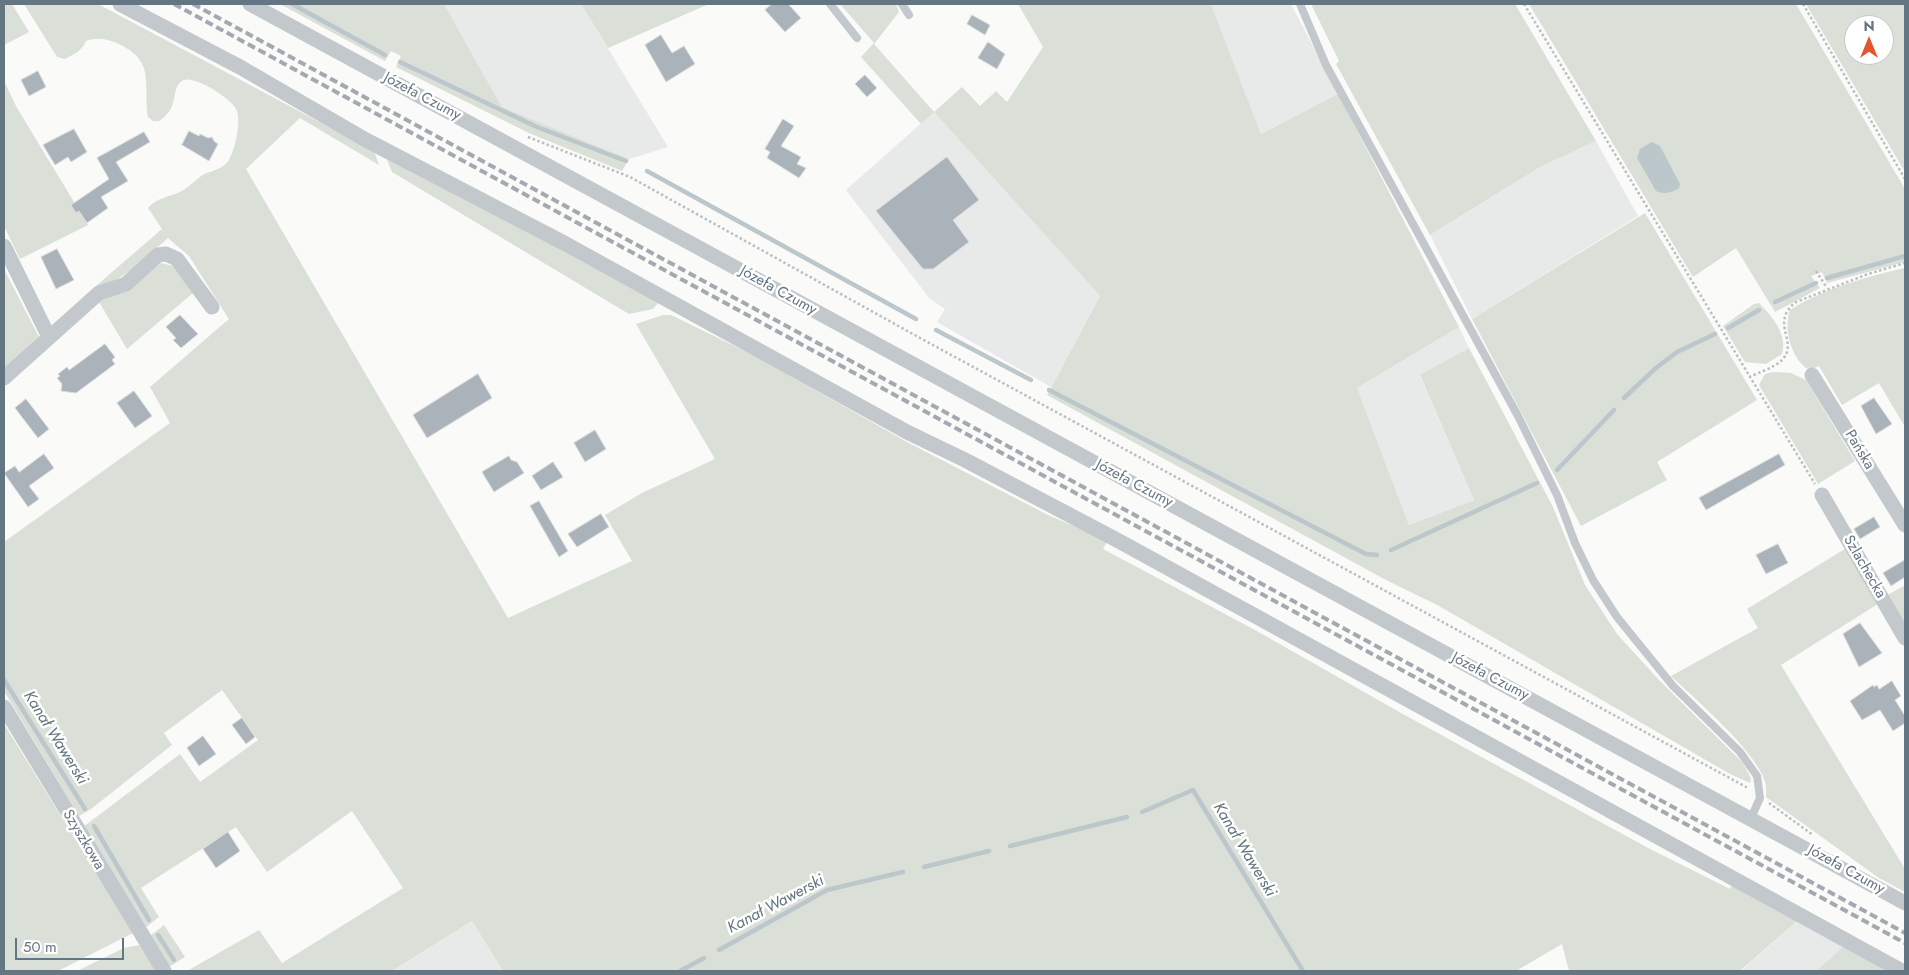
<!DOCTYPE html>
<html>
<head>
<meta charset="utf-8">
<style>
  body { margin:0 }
  #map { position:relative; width:1909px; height:975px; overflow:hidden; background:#fafaf8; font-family:Jost,sans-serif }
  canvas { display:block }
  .frame { position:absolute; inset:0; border:5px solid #657683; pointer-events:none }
  .north { position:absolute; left:1844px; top:15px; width:50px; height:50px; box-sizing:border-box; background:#fff; border:1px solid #c1c8cd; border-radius:50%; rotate:0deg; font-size:14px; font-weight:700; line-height:20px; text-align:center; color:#657683 }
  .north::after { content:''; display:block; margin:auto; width:18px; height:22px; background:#e4572e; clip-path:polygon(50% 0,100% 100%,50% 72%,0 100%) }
  .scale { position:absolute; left:15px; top:938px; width:109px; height:22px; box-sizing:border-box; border:2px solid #657683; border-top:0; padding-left:6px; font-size:15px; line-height:18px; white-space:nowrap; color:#657683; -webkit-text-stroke:4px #fff; paint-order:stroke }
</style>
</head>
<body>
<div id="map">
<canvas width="1909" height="975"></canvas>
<div class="frame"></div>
<div class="north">N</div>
<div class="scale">50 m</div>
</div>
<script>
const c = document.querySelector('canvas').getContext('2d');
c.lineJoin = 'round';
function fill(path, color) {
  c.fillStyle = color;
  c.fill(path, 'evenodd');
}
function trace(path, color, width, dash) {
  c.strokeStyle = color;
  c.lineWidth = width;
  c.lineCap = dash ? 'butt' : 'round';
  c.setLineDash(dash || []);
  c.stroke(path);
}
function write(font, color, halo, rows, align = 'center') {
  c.font = font + ' Jost,sans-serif';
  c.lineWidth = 5;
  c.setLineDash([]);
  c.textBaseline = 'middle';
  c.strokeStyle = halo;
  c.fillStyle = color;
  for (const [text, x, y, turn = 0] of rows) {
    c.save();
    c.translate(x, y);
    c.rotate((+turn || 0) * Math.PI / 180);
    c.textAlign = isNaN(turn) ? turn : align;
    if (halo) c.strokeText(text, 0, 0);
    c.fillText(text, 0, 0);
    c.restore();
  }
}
fill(new Path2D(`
  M 444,4 L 581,4 L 668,147 L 629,159 L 502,107 Z
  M 1211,4 L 1291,4 L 1338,94 L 1261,134 Z
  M 934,112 L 1100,296 L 1051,387 L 937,322 L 945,309 L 930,299 L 846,190 Z
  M 1596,141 L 1638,216 L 1472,319 L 1430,235 L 1540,167 Z
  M 1459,327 L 1469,348 L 1420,376 L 1474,500 L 1409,525 L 1357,388 Z
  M 472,921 L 503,971 L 392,971 Z
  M 1797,921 L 1844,946 L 1816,971 L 1741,971 Z`), '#e8e9e9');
fill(new Path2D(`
  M 4,4 L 12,4 L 29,32 L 4,45 Z
  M 24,4 L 98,4 L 374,151 L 379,165 L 300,118 L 246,169 L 508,618 L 632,561 L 605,515 L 642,493 L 715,459 L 636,324 L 663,315 L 671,315 L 753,355 L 907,442 L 1050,516 L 1108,540 L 1103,549 L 1255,630 L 1401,713 L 1650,849 L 1730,889 L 1733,882 L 1797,921 L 1740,971 L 1569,971 L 1562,944 L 1516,971 L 503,971 L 472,921 L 392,971 L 187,971 L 259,930 L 282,963 L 403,888 L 352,811 L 267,872 L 236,827 L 141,888 L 159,917 L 145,928 L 83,827 L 180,754 L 200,782 L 258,740 L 222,690 L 164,733 L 172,745 L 91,809 L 79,816 L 4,691 L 4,542 L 170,423 L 150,387 L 229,319 L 189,256 L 168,238 L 137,266 L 85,301 L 82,298 L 162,229 L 148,208 C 158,197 170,197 182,191 C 189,187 193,182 200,177 C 209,170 222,171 229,160 C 235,149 241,124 237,111 C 234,100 196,76 184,80 C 174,84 176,95 173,103 C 171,111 165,117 159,121 L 153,121 L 148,117 C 143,81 156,61 117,43 C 107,39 96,37 86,41 C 82,51 74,54 65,59 L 57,57 Z
  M 280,4 L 444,4 L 502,107 L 629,159 L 622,171 L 529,133 L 396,67 L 401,56 L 391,51 L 385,61 Z
  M 581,4 L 709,4 L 608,48 Z
  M 840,4 L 896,4 L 899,12 L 874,44 L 934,112 L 962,87 L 980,106 L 996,91 L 1007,102 L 1043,47 L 1018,4 L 1211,4 L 1261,134 L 1338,94 L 1459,327 L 1357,388 L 1409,525 L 1474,500 L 1420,375 L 1469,348 L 1553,507 L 1585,585 L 1617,634 L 1659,680 L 1742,762 L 1751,778 L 1750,783 L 1730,774 L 1439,606 L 1386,580 L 1047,395 L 1100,296 L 934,112 L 921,124 L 861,57 L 874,43 Z
  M 1311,4 L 1515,4 L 1596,141 L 1540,167 L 1430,235 L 1336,64 L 1339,61 Z
  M 1529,4 L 1796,4 L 1905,189 L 1905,262 L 1827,283 L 1822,272 L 1811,276 L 1820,288 L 1775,312 L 1736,248 L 1693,277 Z
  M 1806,4 L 1905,4 L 1905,172 ZM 1854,25 L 1884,25 L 1884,55 L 1854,55 Z
  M 4,81 L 17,108 L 88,225 L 20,259 L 4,226 Z
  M 388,157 L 660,301 L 653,309 L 629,314 L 392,172 L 387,160 Z
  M 1645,213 L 1757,400 L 1657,462 L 1667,480 L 1581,526 L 1472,319 Z
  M 161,263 L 177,267 L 193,293 L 127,349 L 99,302 Z
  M 1905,268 L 1905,427 L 1879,383 L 1842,405 L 1819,366 L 1810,370 C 1792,362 1783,329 1790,310 C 1825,288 1866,277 1905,268 Z
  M 4,269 L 39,337 L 4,369 Z
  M 1759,303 C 1772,316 1788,335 1782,354 L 1766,364 L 1745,362 L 1723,326 L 1754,304 Z
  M 1773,372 L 1791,373 L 1806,380 L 1855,461 L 1818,484 L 1759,385 L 1765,374 Z
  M 1848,547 L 1881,602 L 1781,665 L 1905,869 L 1905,892 L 1879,878 L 1766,797 C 1766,793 1767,787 1765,782 C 1757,752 1695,699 1671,676 L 1758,628 L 1747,609 Z
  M 1905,585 L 1905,627 L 1886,596 Z
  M 4,724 L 133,933 L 58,971 L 4,971 Z
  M 164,925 L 185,957 L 169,967 L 150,936 Z
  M 139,945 L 156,971 L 77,971 L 124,948 Z
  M 1844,946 L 1885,968 L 1882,971 L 1816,971 Z`), '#dadfd7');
fill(new Path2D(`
  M 1652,142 L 1660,146 L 1680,184 L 1679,188 C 1673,192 1664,195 1656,191 L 1637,158 L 1640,149 Z`), '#bbc7cb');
trace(new Path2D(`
  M 292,4 L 385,55
  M 400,62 L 537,127 L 626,161
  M 647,171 L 916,319
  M 1827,278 L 1905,256
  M 1775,302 L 1816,283
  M 1728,328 L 1759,310
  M 936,330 L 1031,380
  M 1049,390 L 1366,554 L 1377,555
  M 1624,398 L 1656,368 L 1677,352 L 1715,334
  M 1557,470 L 1614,410
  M 1391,550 L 1537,483
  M 4,680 L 85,809
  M 1142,812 L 1193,790 L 1303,971
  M 94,826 L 149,920
  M 1010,846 L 1127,817
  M 924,867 L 989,851
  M 158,935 L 174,960
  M 719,950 L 827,890 L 903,872
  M 680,971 L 704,958`), '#bbc7cb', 4.5);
const building = new Path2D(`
  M 772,4 L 788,4 L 801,18 L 785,32 L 765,10 Z
  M 972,15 L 990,25 L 985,35 L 967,24 Z
  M 661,35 L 672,53 L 684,46 L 695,64 L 666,82 L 645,45 Z
  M 988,42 L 1005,54 L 997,69 L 978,58 Z
  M 38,71 L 46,87 L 29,96 L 21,80 Z
  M 865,75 L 877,88 L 867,97 L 855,84 Z
  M 783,119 L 794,126 L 781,146 L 801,157 L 797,164 L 806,168 L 799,178 L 767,158 L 770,152 L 765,149 Z
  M 74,129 L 87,152 L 71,162 L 68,157 L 55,165 L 43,145 Z
  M 189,131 L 199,136 L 200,134 L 208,138 L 212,137 L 214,141 L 218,144 L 209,161 L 182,145 Z
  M 144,132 L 150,142 L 116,162 L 128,181 L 101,197 L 108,208 L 87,223 L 79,211 L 76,213 L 71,205 L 109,179 L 97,158 Z
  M 947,157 L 979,200 L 953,220 L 969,242 L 933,269 L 923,269 L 876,211 Z
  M 57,249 L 74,280 L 56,289 L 41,257 Z
  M 180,315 L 198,334 L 181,348 L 173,340 L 176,338 L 166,327 Z
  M 105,344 L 115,357 L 112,360 L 115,364 L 76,393 L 61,391 L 62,384 L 57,378 L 60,376 L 58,374 L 67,367 L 69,370 Z
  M 478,374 L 492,398 L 427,438 L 413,415 Z
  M 134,391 L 152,416 L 135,428 L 117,403 Z
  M 1874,398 L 1892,424 L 1876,434 L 1861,406 Z
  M 26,399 L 49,429 L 38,438 L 15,408 Z
  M 595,430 L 606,449 L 585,462 L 574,443 Z
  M 44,454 L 54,468 L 29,486 L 39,499 L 28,507 L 4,473 L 15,466 L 19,472 Z
  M 1779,454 L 1785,465 L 1706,510 L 1699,498 Z
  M 509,456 L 511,460 L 517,462 L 524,473 L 494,492 L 482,472 Z
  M 553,462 L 563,477 L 541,490 L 532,476 Z
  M 539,501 L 568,551 L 559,557 L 530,506 Z
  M 601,514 L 609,527 L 577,547 L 568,534 Z
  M 1874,517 L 1880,527 L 1860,539 L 1854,529 Z
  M 1778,544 L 1788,563 L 1766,574 L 1756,555 Z
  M 1905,560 L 1905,577 L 1891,586 L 1883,573 Z
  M 1860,623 L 1882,653 L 1859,667 L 1843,634 Z
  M 1892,681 L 1901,696 L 1895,700 L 1905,716 L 1905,723 L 1893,731 L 1880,710 L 1862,720 L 1850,701 L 1873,685 L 1874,687 L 1877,685 L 1879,689 Z
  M 242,718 L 255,737 L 246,744 L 232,725 Z
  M 203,736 L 216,754 L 199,766 L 187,748 Z
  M 228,832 L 240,851 L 216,868 L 203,849 Z`);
fill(building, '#aab3b9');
trace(building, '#dcdcda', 1);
trace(new Path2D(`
  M 1524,4 L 1815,484
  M 1803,4 L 1905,179
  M 528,137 L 630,177 L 920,338 L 1748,788
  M 1816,271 L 1827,288
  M 1749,377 C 1758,373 1773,368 1781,361 C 1801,342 1768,324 1796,302 L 1868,274 L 1905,263
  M 1769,803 L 1813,835`), '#bbbfc2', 2.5, [2.5, 2.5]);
trace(new Path2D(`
  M 830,4 L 857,38
  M 902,4 L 909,15
  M 1300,4 L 1326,65 L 1518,416 L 1557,495 L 1575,543 L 1593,580 L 1617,617 L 1673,686 L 1740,752 L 1757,776 L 1760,798 L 1751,818`), '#c3c8cc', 8);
trace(new Path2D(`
  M 120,4 L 240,67 L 366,140 L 566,244 L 907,432 L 965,460 L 1117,540 L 1902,971
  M 250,4 L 1905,903
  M 4,246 L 49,337
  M 1812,375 L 1905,525
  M 4,378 L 99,293 L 126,284 L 158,255 L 166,254 L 177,259 L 212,307
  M 1822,495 L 1905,638
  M 4,707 L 164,971`), '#c3c8cc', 15);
trace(new Path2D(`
  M 174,4 L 1905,943
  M 193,4 L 1905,933`), '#a2aab0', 4, [8, 4]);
write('15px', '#657683', '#fff', [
  ["Józefa Czumy",422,97,28],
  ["Józefa Czumy",778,291,29],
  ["Pańska",1859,450,59],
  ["Józefa Czumy",1134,484,28],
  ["Szlachecka",1864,567,60],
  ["Józefa Czumy",1490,677,28],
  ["Szyszkowa",83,840,59],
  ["Józefa Czumy",1846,870,29]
]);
write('italic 16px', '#60757c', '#fff', [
  ["Kanał Wawerski",55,738,58],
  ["Kanał Wawerski",1244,850,59],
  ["Kanał Wawerski",776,905,-28]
]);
</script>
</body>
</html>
